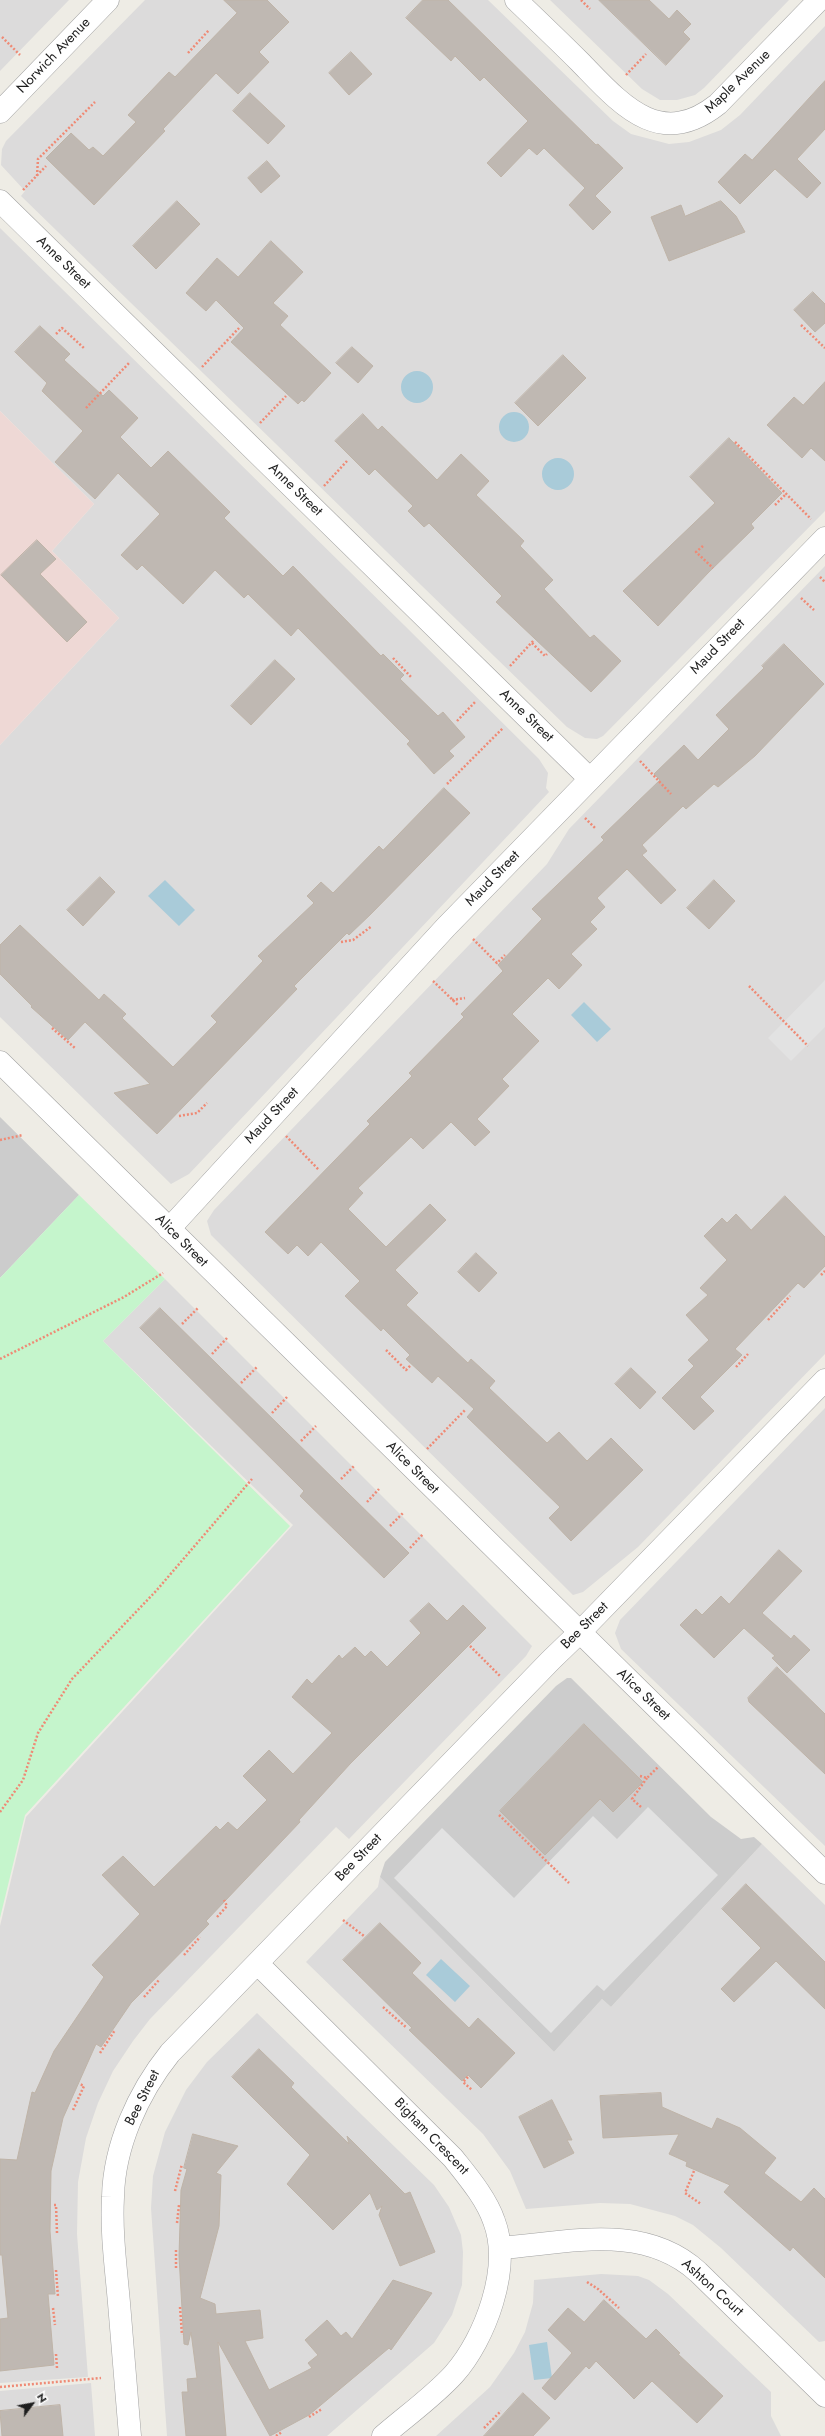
<!DOCTYPE html>
<html>
<head>
<meta charset="utf-8">
<style>
  body { margin:0 }
  #map { position:relative; width:825px; height:2436px; overflow:hidden; background:#eeece5; font-family:Jost,sans-serif }
  canvas { display:block }
  .north { position:absolute; left:12px; top:2384px; width:40px; height:40px; -webkit-text-stroke:3px #fff; paint-order:stroke; rotate:58deg; font-size:11px; font-weight:700; line-height:16px; text-align:center; color:#1e1e1e }
  .north::after { content:''; display:block; margin:auto; width:14px; height:18px; background:#1e1e1e; clip-path:polygon(50% 0,100% 100%,50% 72%,0 100%) }
</style>
</head>
<body>
<div id="map">
<canvas width="825" height="2436"></canvas>
<div class="north">N</div>
</div>
<script>
const c = document.querySelector('canvas').getContext('2d');
c.lineJoin = 'round';
function fill(path, color) {
  c.fillStyle = color;
  c.fill(path, 'evenodd');
}
function trace(path, color, width, dash) {
  c.strokeStyle = color;
  c.lineWidth = width;
  c.lineCap = dash ? 'butt' : 'round';
  c.setLineDash(dash || []);
  c.stroke(path);
}
function write(font, color, halo, rows, align = 'center') {
  c.font = font + ' Jost,sans-serif';
  c.lineWidth = 3;
  c.setLineDash([]);
  c.textBaseline = 'middle';
  c.strokeStyle = halo;
  c.fillStyle = color;
  for (const [text, x, y, turn = 0] of rows) {
    c.save();
    c.translate(x, y);
    c.rotate((+turn || 0) * Math.PI / 180);
    c.textAlign = isNaN(turn) ? turn : align;
    if (halo) c.strokeText(text, 0, 0);
    c.fillText(text, 0, 0);
    c.restore();
  }
}
fill(new Path2D(`
  M 0,0 L 69,0 L 0,71 Z
  M 145,0 L 488,0 L 613,121 L 631,134 L 669,144 L 689,142 L 721,130 L 740,115 L 825,26 L 825,511 L 603,736 L 597,739 L 585,738 L 567,727 L 21,196 L 25,191 L 1,165 L 2,149 L 6,141 Z
  M 550,0 L 789,0 L 704,88 L 695,95 L 677,100 L 660,100 L 642,89 Z
  M 0,228 L 404,625 L 539,759 L 548,773 L 546,788 L 549,792 L 189,1174 L 171,1184 L 0,1017 L 0,745 L 119,618 L 52,551 L 94,504 L 0,411 Z
  M 825,566 L 825,1354 L 638,1547 L 583,1592 L 573,1595 L 211,1235 L 207,1221 L 214,1210 L 547,864 L 569,829 Z
  M 165,1279 L 532,1646 L 526,1656 L 349,1839 L 336,1827 L 150,2019 L 133,2041 L 113,2071 L 98,2103 L 86,2138 L 78,2182 L 77,2234 L 88,2377 L 0,2383 L 0,1926 L 26,1817 L 293,1525 L 103,1341 Z
  M 825,1408 L 825,1846 L 621,1649 L 615,1633 L 620,1620 Z
  M 762,1844 L 825,1905 L 825,2341 L 819,2342 L 721,2248 L 693,2225 L 675,2216 L 630,2204 L 600,2203 L 526,2209 L 510,2171 L 483,2134 L 306,1962 L 378,1887 L 380,1877 L 554,2052 L 602,1999 L 611,2007 Z
  M 257,2013 L 434,2185 L 449,2207 L 461,2235 L 463,2252 L 462,2285 L 452,2315 L 434,2343 L 327,2436 L 167,2436 L 151,2208 L 153,2176 L 165,2132 L 186,2090 L 207,2062 Z
  M 601,2274 L 638,2276 L 649,2280 L 668,2294 L 771,2392 L 771,2416 L 781,2436 L 436,2436 L 490,2387 L 514,2353 L 525,2332 L 533,2303 L 534,2280 Z
  M 91,2383 L 95,2436 L 0,2436 L 0,2391 Z`), '#dcdbdb');
fill(new Path2D(`
  M 0,411 L 94,504 L 52,551 L 119,618 L 0,745 Z`), '#eed8d5');
fill(new Path2D(`
  M 0,1117 L 79,1195 L 0,1278 Z
  M 567,1678 L 571,1678 L 711,1817 L 741,1839 L 754,1837 L 762,1844 L 611,2007 L 602,1999 L 554,2052 L 380,1877 L 385,1862 L 556,1686 Z`), '#ccc');
fill(new Path2D(`
  M 79,1195 L 165,1279 L 103,1341 L 290,1526 L 25,1815 L 0,1918 L 0,1278 Z`), '#c5f5cc');
fill(new Path2D(`
  M 825,980 L 825,1027 L 791,1061 L 768,1038 Z
  M 648,1807 L 718,1875 L 604,1991 L 597,1985 L 551,2033 L 394,1878 L 442,1828 L 514,1898 L 593,1816 L 617,1839 Z`), '#e2e2e2');
fill(new Path2D(`
  M401 387a16 16 0 1 1 32 0a16 16 0 1 1-32 0Z
  M499 427a15 15 0 1 1 30 0a15 15 0 1 1-30 0Z
  M542 474a16 16 0 1 1 32 0a16 16 0 1 1-32 0Z
  M 165,880 L 195,910 L 179,926 L 148,896 Z
  M 584,1002 L 611,1029 L 597,1042 L 571,1015 Z
  M 441,1959 L 470,1986 L 455,2002 L 426,1975 Z
  M 547,2342 L 552,2378 L 534,2380 L 529,2345 Z`), '#a9cbd9');
const building = new Path2D(`
  M 224,0 L 267,0 L 289,22 L 259,52 L 269,62 L 238,94 L 216,73 L 163,129 L 165,131 L 94,205 L 46,158 L 71,133 L 89,150 L 93,147 L 103,156 L 136,122 L 128,115 L 169,72 L 175,77 L 237,13 Z
  M 423,0 L 448,0 L 596,145 L 598,144 L 623,168 L 595,196 L 611,212 L 593,230 L 569,205 L 585,188 L 544,148 L 537,155 L 529,148 L 501,177 L 487,163 L 528,121 L 484,77 L 480,81 L 455,56 L 451,61 L 406,18 Z
  M 599,0 L 649,0 L 669,19 L 677,10 L 691,24 L 683,32 L 690,39 L 666,65 Z
  M 351,52 L 372,74 L 349,95 L 329,73 Z
  M 825,81 L 825,129 L 797,159 L 821,183 L 807,198 L 775,169 L 740,204 L 718,182 L 745,154 L 752,160 Z
  M 250,93 L 285,126 L 268,144 L 233,111 Z
  M 267,161 L 280,176 L 261,193 L 248,178 Z
  M 177,201 L 200,224 L 156,269 L 133,246 Z
  M 721,201 L 736,216 L 745,232 L 669,261 L 651,217 L 681,205 L 685,216 Z
  M 271,241 L 303,272 L 273,303 L 288,316 L 280,325 L 331,373 L 304,402 L 302,400 L 298,404 L 231,342 L 244,328 L 216,300 L 206,311 L 186,293 L 217,258 L 238,277 Z
  M 813,292 L 825,304 L 825,323 L 815,332 L 794,310 Z
  M 40,326 L 70,354 L 64,360 L 103,396 L 109,390 L 138,418 L 120,437 L 151,468 L 168,451 L 230,512 L 224,518 L 283,576 L 293,566 L 381,656 L 383,654 L 404,675 L 400,679 L 438,716 L 443,712 L 465,737 L 449,751 L 454,756 L 434,774 L 407,744 L 410,741 L 298,628 L 291,636 L 248,594 L 244,598 L 215,570 L 183,604 L 142,565 L 137,570 L 121,555 L 160,514 L 118,473 L 95,499 L 55,462 L 83,431 L 42,391 L 47,383 L 15,352 Z
  M 352,347 L 373,366 L 358,383 L 336,363 Z
  M 563,355 L 586,378 L 538,426 L 515,403 Z
  M 825,382 L 825,461 L 811,448 L 802,458 L 767,425 L 794,397 L 803,405 Z
  M 363,414 L 378,430 L 382,426 L 437,480 L 461,454 L 489,481 L 476,495 L 524,541 L 520,546 L 553,580 L 544,589 L 590,638 L 594,635 L 621,661 L 591,692 L 496,602 L 502,596 L 429,523 L 424,527 L 408,511 L 413,506 L 375,469 L 369,475 L 335,441 Z
  M 729,438 L 782,493 L 751,524 L 754,528 L 708,573 L 658,626 L 623,591 L 715,503 L 690,477 Z
  M 37,540 L 56,559 L 40,574 L 87,622 L 67,642 L 1,575 Z
  M 784,644 L 824,684 L 755,756 L 718,787 L 714,784 L 686,809 L 683,806 L 642,845 L 647,851 L 642,855 L 676,890 L 661,904 L 627,869 L 597,898 L 605,907 L 590,922 L 597,929 L 571,954 L 582,965 L 559,989 L 548,978 L 512,1014 L 539,1041 L 502,1079 L 509,1086 L 477,1119 L 490,1132 L 475,1146 L 451,1122 L 423,1149 L 411,1137 L 358,1188 L 363,1193 L 348,1209 L 386,1247 L 430,1204 L 446,1220 L 395,1270 L 418,1293 L 406,1305 L 468,1363 L 471,1359 L 495,1381 L 489,1388 L 547,1443 L 559,1432 L 587,1461 L 611,1438 L 643,1470 L 571,1541 L 549,1518 L 560,1507 L 467,1417 L 474,1409 L 438,1376 L 432,1383 L 406,1359 L 410,1355 L 383,1328 L 381,1331 L 345,1296 L 360,1281 L 321,1242 L 308,1256 L 297,1245 L 288,1254 L 265,1232 L 370,1124 L 367,1121 L 412,1076 L 409,1073 L 464,1017 L 461,1014 L 503,971 L 498,965 L 542,919 L 532,909 L 604,840 L 601,837 L 660,780 L 654,774 L 684,745 L 698,760 L 729,729 L 716,715 L 764,668 L 762,666 Z
  M 275,660 L 295,679 L 251,725 L 231,706 Z
  M 444,788 L 470,813 L 371,914 L 349,935 L 347,933 L 294,986 L 297,989 L 157,1134 L 114,1093 L 150,1084 L 85,1022 L 68,1040 L 31,1007 L 32,1006 L 0,974 L 0,945 L 20,925 L 99,1000 L 104,994 L 126,1014 L 122,1018 L 173,1067 L 217,1022 L 211,1016 L 263,961 L 258,956 L 314,903 L 307,896 L 321,882 L 333,893 L 379,846 L 383,850 Z
  M 100,877 L 115,892 L 83,926 L 67,910 Z
  M 714,880 L 735,901 L 709,929 L 687,908 Z
  M 785,1196 L 825,1237 L 825,1266 L 804,1288 L 798,1283 L 735,1349 L 742,1355 L 700,1397 L 714,1411 L 694,1430 L 662,1398 L 694,1366 L 688,1360 L 709,1340 L 686,1315 L 708,1295 L 700,1288 L 727,1260 L 704,1236 L 722,1218 L 727,1223 L 736,1214 L 751,1230 Z
  M 476,1253 L 497,1273 L 479,1292 L 458,1272 Z
  M 160,1308 L 409,1553 L 384,1578 L 300,1496 L 304,1491 L 140,1328 Z
  M 631,1368 L 656,1392 L 640,1409 L 615,1384 Z
  M 779,1550 L 802,1571 L 762,1613 L 791,1639 L 794,1635 L 810,1650 L 787,1673 L 772,1658 L 775,1656 L 744,1628 L 714,1658 L 680,1625 L 696,1609 L 702,1615 L 721,1596 L 729,1604 Z
  M 429,1603 L 447,1621 L 463,1605 L 486,1628 L 350,1764 L 299,1820 L 300,1822 L 206,1921 L 209,1924 L 131,2003 L 101,2047 L 96,2044 L 63,2118 L 51,2171 L 50,2231 L 55,2294 L 48,2294 L 54,2365 L 0,2371 L 0,2319 L 8,2318 L 2,2255 L 0,2255 L 0,2159 L 17,2160 L 32,2092 L 35,2093 L 54,2051 L 104,1977 L 92,1965 L 140,1914 L 102,1875 L 123,1856 L 154,1887 L 216,1826 L 220,1830 L 228,1822 L 237,1830 L 267,1800 L 243,1776 L 269,1750 L 293,1774 L 332,1733 L 292,1697 L 307,1679 L 312,1684 L 339,1655 L 342,1659 L 355,1647 L 365,1657 L 371,1651 L 387,1667 L 421,1633 L 410,1621 Z
  M 777,1667 L 825,1714 L 825,1774 L 749,1702 L 748,1698 Z
  M 584,1724 L 643,1782 L 613,1812 L 600,1799 L 545,1855 L 500,1811 Z
  M 746,1884 L 825,1962 L 825,2009 L 776,1961 L 734,2002 L 721,1989 L 761,1948 L 722,1909 Z
  M 380,1923 L 421,1963 L 412,1973 L 469,2028 L 478,2018 L 515,2053 L 481,2088 L 468,2075 L 462,2081 L 409,2030 L 412,2028 L 343,1960 Z
  M 259,2049 L 294,2083 L 291,2087 L 349,2144 L 347,2136 L 405,2194 L 410,2192 L 435,2252 L 400,2266 L 379,2215 L 382,2206 L 377,2210 L 370,2193 L 333,2230 L 287,2184 L 310,2155 L 232,2077 Z
  M 661,2093 L 662,2107 L 712,2129 L 717,2118 L 740,2128 L 776,2158 L 764,2173 L 801,2202 L 814,2188 L 825,2199 L 825,2278 L 793,2247 L 790,2251 L 724,2192 L 730,2185 L 686,2166 L 687,2162 L 669,2154 L 679,2134 L 603,2138 L 600,2096 Z
  M 552,2100 L 572,2140 L 567,2140 L 574,2153 L 544,2168 L 519,2117 Z
  M 193,2134 L 238,2146 L 216,2173 L 221,2175 L 219,2226 L 200,2298 L 215,2304 L 216,2314 L 260,2310 L 263,2338 L 245,2341 L 269,2390 L 312,2368 L 308,2363 L 318,2355 L 305,2340 L 327,2320 L 341,2336 L 346,2332 L 352,2339 L 393,2280 L 432,2293 L 391,2350 L 389,2348 L 309,2415 L 270,2436 L 218,2342 L 226,2436 L 186,2436 L 182,2392 L 188,2392 L 187,2379 L 197,2378 L 191,2332 L 188,2345 L 184,2344 L 179,2256 L 181,2190 L 187,2169 L 184,2168 Z
  M 604,2300 L 646,2339 L 656,2329 L 680,2353 L 678,2354 L 723,2396 L 697,2423 L 652,2381 L 634,2399 L 596,2361 L 589,2369 L 586,2366 L 555,2400 L 542,2388 L 572,2353 L 548,2330 L 568,2308 L 584,2322 Z
  M 523,2393 L 550,2418 L 533,2436 L 484,2436 Z
  M 60,2405 L 63,2436 L 2,2436 L 0,2411 Z`);
fill(building, '#bfb8b2');
trace(building, '#bfb4a8', 1);
const minor = new Path2D(`
  M 516,0 C 538,21 559,41 580,62 C 620,103 659,151 718,104 L 819,0
  M 0,112 L 108,0
  M 0,201 L 589,778
  M 169,1229 L 446,927 L 825,538
  M 258,1964 L 453,2158 C 468,2177 486,2198 494,2221 C 512,2268 485,2339 454,2374 C 433,2397 406,2416 383,2436
  M 500,2248 C 568,2243 643,2222 698,2272 L 825,2396
  M 130,2436 C 126,2392 123,2347 119,2303 C 116,2268 111,2233 113,2197 C 114,2146 138,2093 170,2053 L 551,1660 L 579,1633 L 825,1380`);
const tertiary = new Path2D(`
  M 0,1062 L 825,1873`);
trace(minor, '#a2a2a2', 23);
trace(tertiary, '#a2a2a2', 23);
trace(new Path2D(`
  M 581,0 L 590,9
  M 2,37 L 20,55
  M 188,53 L 209,30
  M 626,75 L 646,54
  M 37,176 L 38,159 L 95,102
  M 23,190 L 46,166
  M 801,325 L 825,348
  M 56,334 L 62,328 L 85,349
  M 202,367 L 239,328
  M 86,408 L 130,362
  M 260,423 L 286,396
  M 735,442 L 811,519
  M 324,486 L 347,461
  M 775,505 L 786,494
  M 703,546 L 696,552 L 713,568
  M 820,577 L 825,582
  M 801,598 L 814,610
  M 532,643 L 545,656 L 547,654
  M 393,658 L 411,677
  M 510,666 L 534,640
  M 457,721 L 476,701
  M 640,761 L 671,794
  M 447,784 L 503,728
  M 585,818 L 596,829
  M 473,939 L 497,963 L 505,955
  M 341,942 L 353,940 L 372,926
  M 433,981 L 458,1005
  M 749,986 L 808,1046
  M 452,1000 L 465,998
  M 52,1028 L 75,1048
  M 179,1116 L 197,1113 L 207,1103
  M 286,1136 L 319,1170
  M 0,1140 L 23,1135
  M 821,1275 L 825,1271
  M 768,1320 L 790,1296
  M 182,1324 L 198,1308
  M 386,1350 L 406,1370 L 411,1365
  M 212,1354 L 227,1338
  M 0,1359 L 124,1297 L 163,1273
  M 736,1367 L 748,1354
  M 241,1383 L 257,1367
  M 272,1413 L 287,1397
  M 301,1441 L 316,1426
  M 427,1449 L 466,1409
  M 341,1479 L 355,1465
  M 367,1502 L 379,1489
  M 390,1526 L 403,1513
  M 410,1548 L 423,1534
  M 470,1646 L 501,1677
  M 640,1776 L 647,1778 L 658,1767
  M 641,1807 L 632,1799 L 647,1778
  M 0,1812 L 23,1780 L 38,1733 L 72,1679 L 156,1591 L 252,1479
  M 499,1815 L 569,1883
  M 217,1917 L 227,1906 L 224,1900
  M 343,1920 L 364,1936
  M 184,1955 L 200,1937
  M 144,1997 L 159,1980
  M 383,2007 L 407,2028
  M 100,2053 L 115,2030
  M 468,2077 L 463,2082 L 472,2090
  M 73,2110 L 84,2086 L 80,2084
  M 694,2171 L 685,2193 L 701,2204
  M 175,2191 L 182,2164
  M 54,2205 L 56,2205 L 57,2233
  M 177,2223 L 179,2205
  M 176,2268 L 176,2248
  M 56,2270 L 58,2297
  M 587,2282 L 598,2289 L 619,2308
  M 180,2307 L 182,2335
  M 53,2308 L 55,2325
  M 56,2354 L 57,2368
  M 0,2387 L 101,2378
  M 309,2417 L 322,2409
  M 484,2428 L 501,2411
  M 276,2436 L 282,2432`), '#ef8a75', 2.5, [2, 2]);
trace(minor, '#fff', 22);
trace(tertiary, '#fff', 22);
write('14px', '#1e1e1e', '#fff', [
  ["Norwich Avenue",54,56,-46],
  ["Maple Avenue",738,82,-44],
  ["Anne Street",63,263,44],
  ["Anne Street",295,490,44],
  ["Maud Street",718,647,-46],
  ["Anne Street",526,716,44],
  ["Maud Street",493,879,-46],
  ["Maud Street",272,1116,-47],
  ["Alice Street",181,1241,45],
  ["Alice Street",412,1468,45],
  ["Bee Street",585,1626,-45],
  ["Alice Street",643,1695,44],
  ["Bee Street",359,1858,-46],
  ["Bee Street",143,2098,-63],
  ["Bigham Crescent",431,2137,46],
  ["Ashton Court",712,2288,42]
]);
</script>
</body>
</html>
